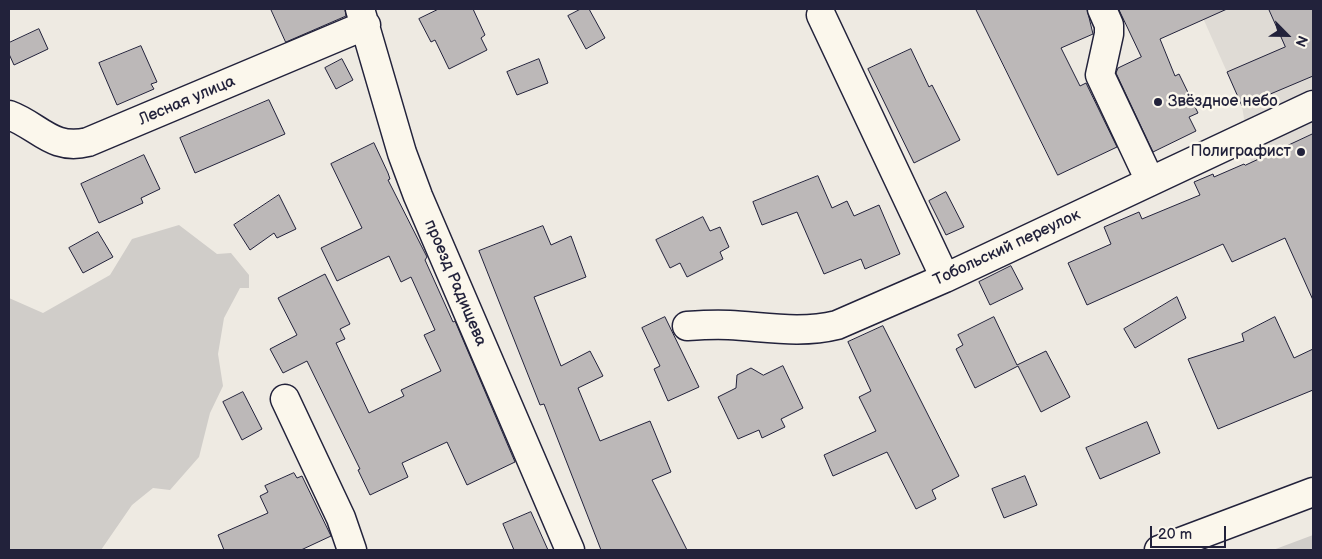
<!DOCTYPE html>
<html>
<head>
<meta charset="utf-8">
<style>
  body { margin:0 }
  #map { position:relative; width:1322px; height:559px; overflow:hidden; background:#eeeae2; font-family:"Balsamiq Sans",sans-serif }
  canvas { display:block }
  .frame { position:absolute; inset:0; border:10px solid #22223b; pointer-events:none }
  .north { position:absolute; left:1262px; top:10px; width:50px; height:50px; -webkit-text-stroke:4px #fbf7ec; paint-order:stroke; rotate:113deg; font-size:14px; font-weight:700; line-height:20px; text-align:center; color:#22223b }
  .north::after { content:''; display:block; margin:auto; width:18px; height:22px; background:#22223b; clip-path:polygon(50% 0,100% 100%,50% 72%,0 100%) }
  .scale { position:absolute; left:1150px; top:526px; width:76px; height:22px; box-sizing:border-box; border:2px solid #22223b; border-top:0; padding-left:6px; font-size:15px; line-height:18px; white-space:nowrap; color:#22223b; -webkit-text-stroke:4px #fbf7ec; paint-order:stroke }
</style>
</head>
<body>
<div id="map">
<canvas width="1322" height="559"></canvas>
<div class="frame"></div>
<div class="north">N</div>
<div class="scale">20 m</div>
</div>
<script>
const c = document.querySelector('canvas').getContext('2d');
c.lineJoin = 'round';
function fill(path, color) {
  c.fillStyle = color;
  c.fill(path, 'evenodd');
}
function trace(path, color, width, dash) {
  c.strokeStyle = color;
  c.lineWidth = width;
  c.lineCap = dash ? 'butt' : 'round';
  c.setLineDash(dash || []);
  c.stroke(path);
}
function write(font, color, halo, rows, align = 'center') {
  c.font = font + ' "Balsamiq Sans",sans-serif';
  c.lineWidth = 5;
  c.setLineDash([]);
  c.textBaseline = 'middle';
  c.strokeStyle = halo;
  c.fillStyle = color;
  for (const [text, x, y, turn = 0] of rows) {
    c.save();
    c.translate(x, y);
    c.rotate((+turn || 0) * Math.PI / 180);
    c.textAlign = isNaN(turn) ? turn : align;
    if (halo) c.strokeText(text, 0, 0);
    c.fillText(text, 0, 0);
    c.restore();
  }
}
fill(new Path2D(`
  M 1199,9 L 1313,9 L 1313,300 L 1251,163 L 1242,106 Z`), '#dfdbd5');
fill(new Path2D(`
  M 179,225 L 217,254 L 231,253 L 249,275 L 249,288 L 240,288 L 224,318 L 218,354 L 223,386 L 210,413 L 199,457 L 170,490 L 153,488 L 132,505 L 101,550 L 9,550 L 9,298 L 43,313 L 110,275 L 132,239 Z
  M 1313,535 L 1313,550 L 1273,550 Z`), '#d0cdc9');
const building = new Path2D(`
  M 271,9 L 345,9 L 346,16 L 286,42 Z
  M 439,9 L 473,9 L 485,35 L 481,38 L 487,50 L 449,69 L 435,40 L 431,42 L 419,19 Z
  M 581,9 L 589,9 L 605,38 L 586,49 L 568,16 Z
  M 976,9 L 1087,9 L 1093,34 L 1061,48 L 1080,86 L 1086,83 L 1117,147 L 1058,175 Z
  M 1119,9 L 1227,9 L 1160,39 L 1175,76 L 1179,74 L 1198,113 L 1189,117 L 1196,131 L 1153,152 L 1116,73 L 1118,68 L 1141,57 Z
  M 1269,9 L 1313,9 L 1313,76 L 1242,106 L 1227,72 L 1285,47 Z
  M 39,29 L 48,49 L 14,65 L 9,54 L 9,43 Z
  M 141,46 L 157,82 L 151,84 L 154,89 L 117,105 L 99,63 Z
  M 911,49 L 929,87 L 932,85 L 960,140 L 914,163 L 868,69 Z
  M 342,59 L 353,80 L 336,89 L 325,68 Z
  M 539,59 L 548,83 L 517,95 L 507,72 Z
  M 269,100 L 285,134 L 195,173 L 180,138 Z
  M 1313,134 L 1313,300 L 1285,238 L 1232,262 L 1223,244 L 1087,305 L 1068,263 L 1111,244 L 1104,227 L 1139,212 L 1142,219 L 1200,195 L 1194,182 L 1213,174 L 1214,177 L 1244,164 L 1245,165 Z
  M 374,143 L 388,173 L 390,179 L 388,180 L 427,257 L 425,260 L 453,322 L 455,321 L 515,462 L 467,485 L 447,442 L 402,463 L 408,477 L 370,495 L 358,470 L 360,469 L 307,361 L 283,373 L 270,349 L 297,335 L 278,298 L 325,274 L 350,324 L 340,329 L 345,339 L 336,343 L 369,413 L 404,396 L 401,390 L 441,371 L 424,335 L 435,330 L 411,277 L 401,282 L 389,256 L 337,281 L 321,248 L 362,228 L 331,164 Z
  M 144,155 L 160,189 L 141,198 L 143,203 L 99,223 L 81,184 Z
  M 818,176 L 832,208 L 847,201 L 854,216 L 879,205 L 900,254 L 865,269 L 861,259 L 824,274 L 797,212 L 762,225 L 753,202 Z
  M 946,192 L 964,227 L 946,235 L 929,201 Z
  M 279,195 L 296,229 L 277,238 L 274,233 L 250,250 L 234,225 Z
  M 703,217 L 710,231 L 720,227 L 729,247 L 720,252 L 723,259 L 687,277 L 680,263 L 670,268 L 656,240 Z
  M 543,226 L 551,245 L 571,236 L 586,277 L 534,297 L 561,366 L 590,351 L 603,376 L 578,388 L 600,441 L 650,421 L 671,472 L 652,480 L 687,550 L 601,550 L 544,404 L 540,405 L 479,251 Z
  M 98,232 L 113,257 L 83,273 L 69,248 Z
  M 1011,266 L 1023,289 L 990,305 L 979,282 Z
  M 1177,297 L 1186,318 L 1135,348 L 1124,329 Z
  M 665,317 L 699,387 L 668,401 L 654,369 L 660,366 L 642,328 Z
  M 994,317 L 1017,365 L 1046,351 L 1070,397 L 1041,412 L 1018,366 L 975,388 L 956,349 L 963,345 L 958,335 Z
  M 1275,317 L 1294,358 L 1313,349 L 1313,390 L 1218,429 L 1188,359 L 1244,341 L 1242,334 Z
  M 883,326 L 959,476 L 932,490 L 936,499 L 916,509 L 887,452 L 833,476 L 824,455 L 876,431 L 859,397 L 871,391 L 848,342 Z
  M 783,366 L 803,408 L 781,419 L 785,427 L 762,438 L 759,430 L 738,439 L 718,397 L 736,388 L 737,375 L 751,368 L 763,375 Z
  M 243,392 L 262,429 L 242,440 L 223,402 Z
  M 1147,422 L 1160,453 L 1100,479 L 1086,448 Z
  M 294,473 L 297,478 L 302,476 L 331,536 L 301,550 L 224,550 L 218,535 L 268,513 L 260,496 L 268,492 L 265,486 Z
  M 1025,476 L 1037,505 L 1004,518 L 992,489 Z
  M 531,512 L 548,550 L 514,550 L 503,524 Z`);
fill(building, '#bcb8b8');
trace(building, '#22223b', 1);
const minor = new Path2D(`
  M 360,9 L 402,153 L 418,196 L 570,550
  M 1102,9 L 1109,25 L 1109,34 L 1100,75 L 1150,181
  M 821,15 L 945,278
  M 9,115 C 39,126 52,151 88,142 L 366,25
  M 687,326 C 701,325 715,324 729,325 C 766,327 801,334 837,325 L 945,278 L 1313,105
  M 285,399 L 341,518 L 352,550`);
const major = new Path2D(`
  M 1159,550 L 1313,492`);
trace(minor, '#22223b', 31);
trace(major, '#22223b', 31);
trace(minor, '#fbf7ec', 28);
trace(major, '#fbf7ec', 28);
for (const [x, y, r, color] of [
  [1158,102,5,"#22223b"],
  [1301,152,5,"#22223b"]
]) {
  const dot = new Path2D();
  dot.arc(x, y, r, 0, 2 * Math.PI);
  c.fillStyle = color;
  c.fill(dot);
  trace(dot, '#fbf7ec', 2);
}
write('16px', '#22223b', '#fbf7ec', [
  ["Лесная улица",187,101,-23],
  ["Тобольский переулок",1007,248,-25],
  ["проезд Радищева",455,283,67]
]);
write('16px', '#22223b', '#fbf7ec', [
  ["Звёздное небо",1168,102],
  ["Полиграфист",1291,152,"right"]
], 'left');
</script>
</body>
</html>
